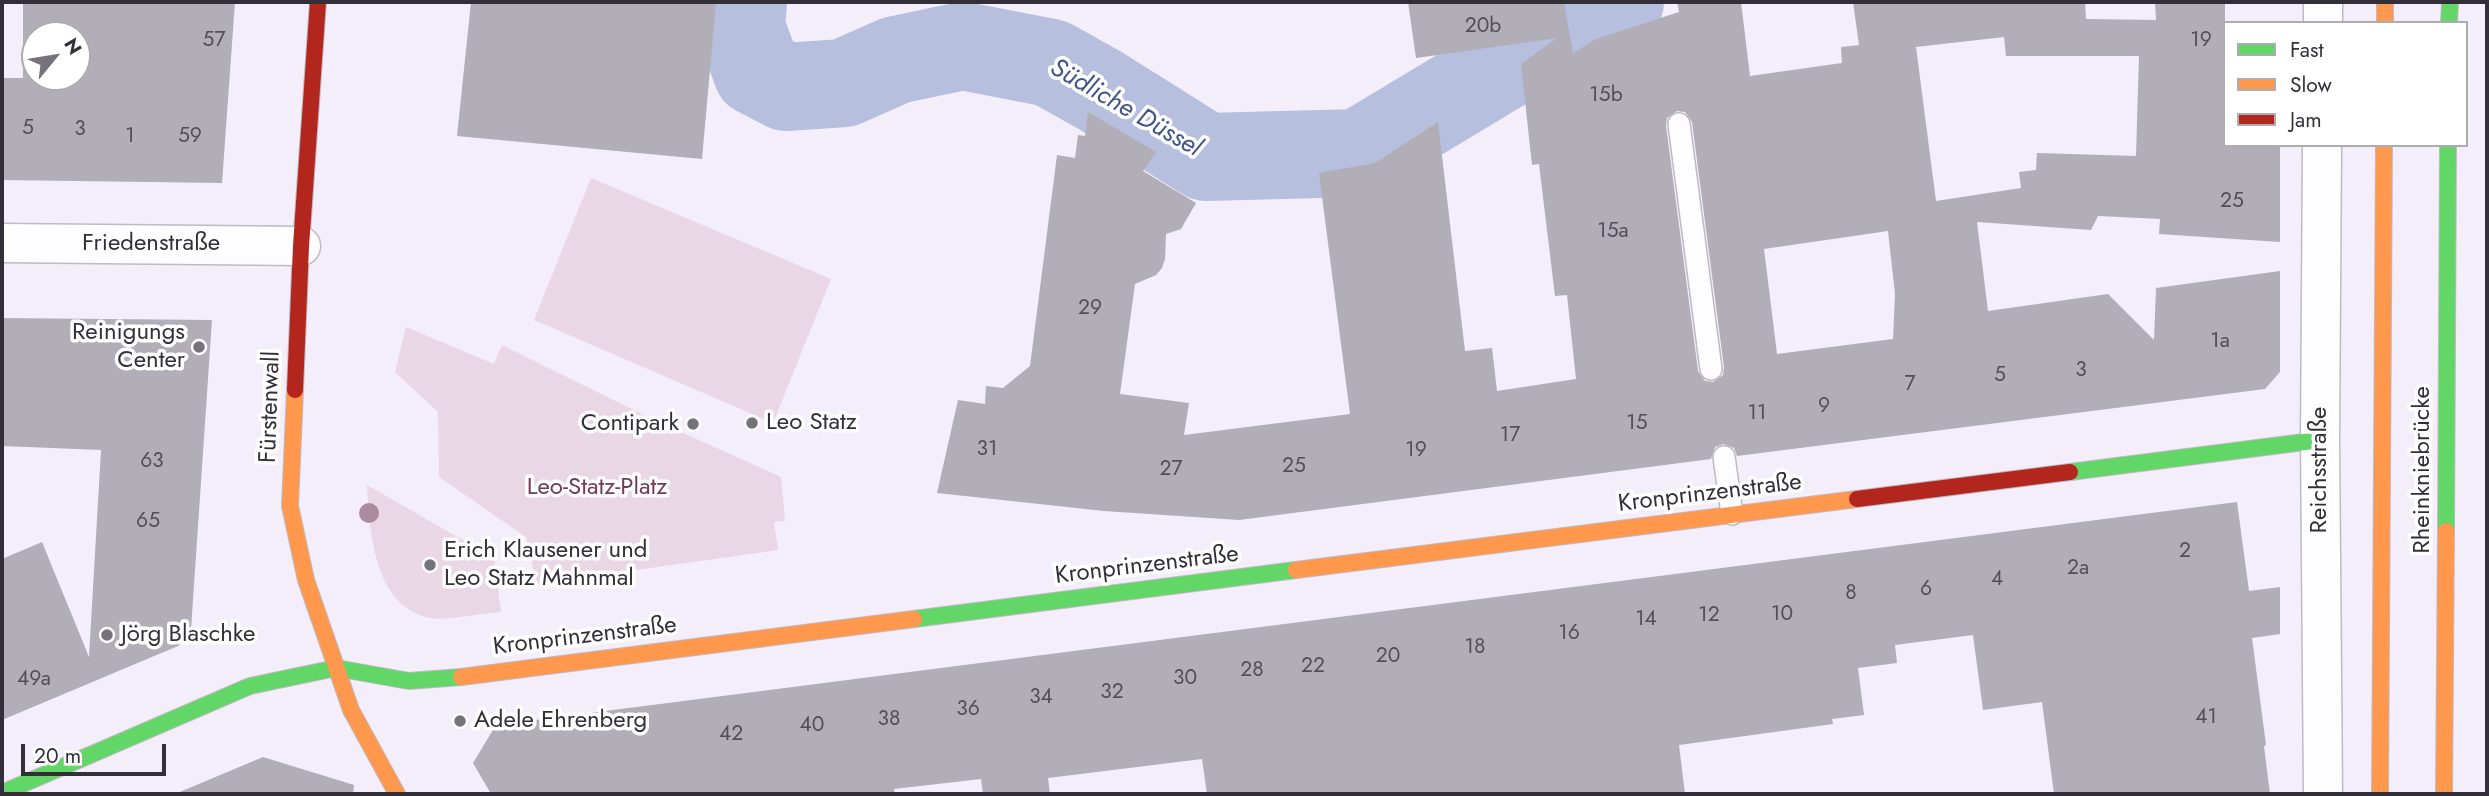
<!DOCTYPE html>
<html>
<head>
<meta charset="utf-8">
<style>
  body { margin:0 }
  #map { position:relative; width:2489px; height:796px; overflow:hidden; background:#f3eef9; font-family:Jost,sans-serif }
  canvas { display:block }
  .frame { position:absolute; inset:0; border:4px solid #332f39; pointer-events:none }
  .legend { position:absolute; left:2223px; top:21px; width:245px; height:126px; box-sizing:border-box; background:#fff; border:2px solid #adacb0; margin:0; padding:9px 12px; list-style:none; font-size:21px; color:#332f39 }
  .legend li { display:flex; align-items:center; gap:14px; height:35px }
  .legend b { width:35px; border:2px solid #adacb0 }
  .north { position:absolute; left:21px; top:21px; width:70px; height:70px; box-sizing:border-box; background:#fff; border:2px solid #adacb0; border-radius:50%; rotate:60deg; font-size:19px; font-weight:700; line-height:28px; text-align:center; color:#332f39 }
  .north::after { content:''; display:block; margin:auto; width:24px; height:32px; background:#76727c; clip-path:polygon(50% 0,100% 100%,50% 72%,0 100%) }
  .scale { position:absolute; left:21px; top:744px; width:145px; height:32px; box-sizing:border-box; border:4px solid #332f39; border-top:0; padding-left:9px; font-size:21px; line-height:24px; white-space:nowrap; color:#332f39; -webkit-text-stroke:5px #fff; paint-order:stroke }
</style>
</head>
<body>
<div id="map">
<canvas width="2489" height="796"></canvas>
<div class="frame"></div>
<ul class="legend">
<li><b style="height:9px;background:#63d668"></b>Fast</li>
<li><b style="height:9px;background:#ff974d"></b>Slow</li>
<li><b style="height:9px;background:#b3261e"></b>Jam</li>
</ul>
<div class="north">N</div>
<div class="scale">20 m</div>
</div>
<script>
const c = document.querySelector('canvas').getContext('2d');
c.lineJoin = 'round';
function fill(path, color) {
  c.fillStyle = color;
  c.fill(path, 'evenodd');
}
function trace(path, color, width, dash) {
  c.strokeStyle = color;
  c.lineWidth = width;
  c.lineCap = dash ? 'butt' : 'round';
  c.setLineDash(dash || []);
  c.stroke(path);
}
function write(font, color, halo, rows, align = 'center') {
  c.font = font + ' Jost,sans-serif';
  c.lineWidth = 7;
  c.setLineDash([]);
  c.textBaseline = 'middle';
  c.strokeStyle = halo;
  c.fillStyle = color;
  for (const [text, x, y, turn = 0] of rows) {
    c.save();
    c.translate(x, y);
    c.rotate((+turn || 0) * Math.PI / 180);
    c.textAlign = isNaN(turn) ? turn : align;
    if (halo) c.strokeText(text, 0, 0);
    c.fillText(text, 0, 0);
    c.restore();
  }
}
fill(new Path2D(`
  M 591,178 L 831,279 L 773,423 L 534,320 Z
  M 406,327 L 494,364 L 502,345 L 650,418 L 781,477 L 785,521 L 774,522 L 778,550 L 537,584 L 526,537 L 439,477 L 438,412 L 395,372 Z
  M 367,485 L 494,558 L 501,612 C 484,613 445,621 430,618 C 373,606 370,531 367,485 Z`), '#ead7e5');
trace(new Path2D(`
  M 743,2 L 741,27 L 757,72 L 786,87 L 844,83 L 896,60 L 963,46 L 1051,63 L 1101,91 L 1206,157 L 1359,153 L 1577,22 L 1620,2`), '#b6bfdd', 88);
fill(new Path2D(`
  M 23,2 L 235,2 L 222,183 L 2,180 L 2,78 L 23,78 ZM 35,35 L 77,35 L 77,77 L 35,77 Z
  M 471,2 L 716,2 L 702,159 L 457,136 Z
  M 1408,2 L 1564,2 L 1573,53 L 1596,39 L 1679,12 L 1677,2 L 1741,2 L 1750,76 L 1842,63 L 1841,47 L 1859,45 L 1853,2 L 2085,2 L 2086,19 L 2156,20 L 2155,2 L 2225,2 L 2225,145 L 2280,145 L 2280,242 L 2159,234 L 2160,219 L 2098,216 L 2091,230 L 1977,222 L 1988,311 L 2108,294 L 2154,340 L 2156,288 L 2280,271 L 2280,372 L 2265,389 L 1737,456 L 1734,448 L 1723,444 L 1715,447 L 1711,459 L 1239,520 L 1104,511 L 937,493 L 958,400 L 985,404 L 986,386 L 1003,388 L 1030,366 L 1057,155 L 1075,158 L 1078,135 L 1085,136 L 1088,112 L 1156,152 L 1143,171 L 1196,203 L 1181,229 L 1166,234 L 1165,259 L 1162,268 L 1156,275 L 1135,284 L 1120,394 L 1189,403 L 1184,435 L 1350,414 L 1319,173 L 1375,163 L 1438,122 L 1465,351 L 1492,348 L 1497,391 L 1576,379 L 1567,295 L 1555,296 L 1539,164 L 1532,165 L 1521,64 L 1557,38 L 1416,58 ZM 2004,37 L 2006,56 L 2139,56 L 2136,156 L 2037,153 L 2036,170 L 2019,172 L 2021,188 L 1936,201 L 1916,47 ZM 1677,111 L 1685,112 L 1692,122 L 1724,367 L 1723,375 L 1713,382 L 1705,381 L 1698,371 L 1666,126 L 1667,118 ZM 1888,231 L 1895,294 L 1893,339 L 1777,354 L 1764,249 Z
  M 2,318 L 212,320 L 191,629 L 178,646 L 2,720 L 2,559 L 42,542 L 89,657 L 101,450 L 2,446 Z
  M 2237,502 L 2249,591 L 2280,587 L 2280,634 L 2252,638 L 2266,745 L 2264,746 L 2270,794 L 2054,794 L 2042,702 L 1983,710 L 1973,635 L 1895,645 L 1897,663 L 1858,668 L 1864,715 L 1832,719 L 1833,724 L 1679,745 L 1685,794 L 1207,794 L 1202,759 L 1048,778 L 1050,794 L 983,794 L 981,779 L 894,789 L 895,794 L 491,794 L 473,763 L 496,725 Z
  M 263,757 L 354,785 L 353,794 L 175,794 Z`), '#b1aeb8');
const lane = new Path2D(`
  M 1679,124 L 1711,369
  M 1724,457 L 1732,514`);
const street = new Path2D(`
  M 2323,23 L 2323,2
  M 2322,145 L 2320,440 L 2323,794
  M 2,243 L 301,246`);
const fast = new Path2D(`
  M 2449,23 L 2450,2
  M 2070,472 L 2320,440
  M 2446,531 L 2448,145
  M 914,619 L 1296,570
  M 2,793 L 250,686 L 336,668 L 409,681 L 461,677`);
const slow = new Path2D(`
  M 2385,2 L 2385,23
  M 295,390 L 290,506 L 306,580 L 351,710 L 397,794
  M 1296,570 L 1857,499
  M 461,677 L 914,619
  M 2380,794 L 2384,145
  M 2444,794 L 2446,531`);
const jam = new Path2D(`
  M 295,390 L 301,246 L 318,2
  M 1857,499 L 2070,472`);
trace(lane, '#bfbac4', 24);
trace(street, '#bfbac4', 41);
trace(fast, '#bfbac4', 18);
trace(slow, '#bfbac4', 18);
trace(jam, '#bfbac4', 18);
trace(lane, '#fdfcfe', 21);
trace(street, '#fdfcfe', 38);
trace(fast, '#63d668', 16);
trace(slow, '#ff974d', 16);
trace(jam, '#b3261e', 16);
c.fillStyle = '#ac8ba2';
for (const [x, y] of [
  [369,513]
]) {
  c.beginPath();
  c.arc(x, y, 10, 0, 2 * Math.PI);
  c.fill();
}
for (const [x, y, r, color] of [
  [199,347,7,"#76727c"],
  [752,423,7,"#76727c"],
  [693,424,7,"#76727c"],
  [430,565,7,"#76727c"],
  [107,635,7,"#76727c"],
  [460,721,7,"#76727c"]
]) {
  const dot = new Path2D();
  dot.arc(x, y, r, 0, 2 * Math.PI);
  c.fillStyle = color;
  c.fill(dot);
  trace(dot, '#fff', 2.5);
}
write('21px', '#524f59', null, [
  ["20b",1483,27],
  ["57",214,41],
  ["19",2201,41],
  ["15b",1606,96],
  ["5",28,129],
  ["3",80,130],
  ["1",130,137],
  ["59",190,137],
  ["25",2232,202],
  ["15a",1613,232],
  ["29",1090,309],
  ["1a",2220,342],
  ["3",2081,371],
  ["5",2000,376],
  ["7",1910,385],
  ["9",1824,407],
  ["11",1757,414],
  ["15",1637,424],
  ["17",1510,436],
  ["31",987,450],
  ["19",1416,451],
  ["63",152,462],
  ["25",1294,467],
  ["27",1171,470],
  ["65",148,522],
  ["2",2185,552],
  ["2a",2078,569],
  ["4",1997,580],
  ["6",1926,590],
  ["8",1851,594],
  ["10",1782,615],
  ["12",1709,616],
  ["14",1646,620],
  ["16",1569,634],
  ["18",1475,648],
  ["20",1388,657],
  ["22",1313,667],
  ["28",1252,671],
  ["30",1185,679],
  ["49a",34,680],
  ["32",1112,693],
  ["34",1041,698],
  ["36",968,710],
  ["41",2206,718],
  ["38",889,720],
  ["40",812,726],
  ["42",731,735]
]);
write('24px', '#332f39', '#fff', [
  ["Friedenstraße",151,244],
  ["Fürstenwall",271,407,-88],
  ["Reichsstraße",2320,470,-90],
  ["Rheinkniebrücke",2423,470,-90],
  ["Kronprinzenstraße",1710,494,-7],
  ["Kronprinzenstraße",1147,566,-7],
  ["Kronprinzenstraße",585,637,-7]
]);
write('24px', '#332f39', '#fff', [
  ["Reinigungs",185,333,"right"],
  ["Center",185,361,"right"],
  ["Leo Statz",766,423],
  ["Contipark",679,424,"right"],
  ["Erich Klausener und",444,551],
  ["Leo Statz Mahnmal",444,579],
  ["Jörg Blaschke",121,635],
  ["Adele Ehrenberg",474,721]
], 'left');
write('24px', '#723a5a', '#fff', [
  ["Leo-Statz-Platz",597,488]
]);
write('italic 26px', '#425488', '#fff', [
  ["Südliche Düssel",1125,109,30]
]);
</script>
</body>
</html>
